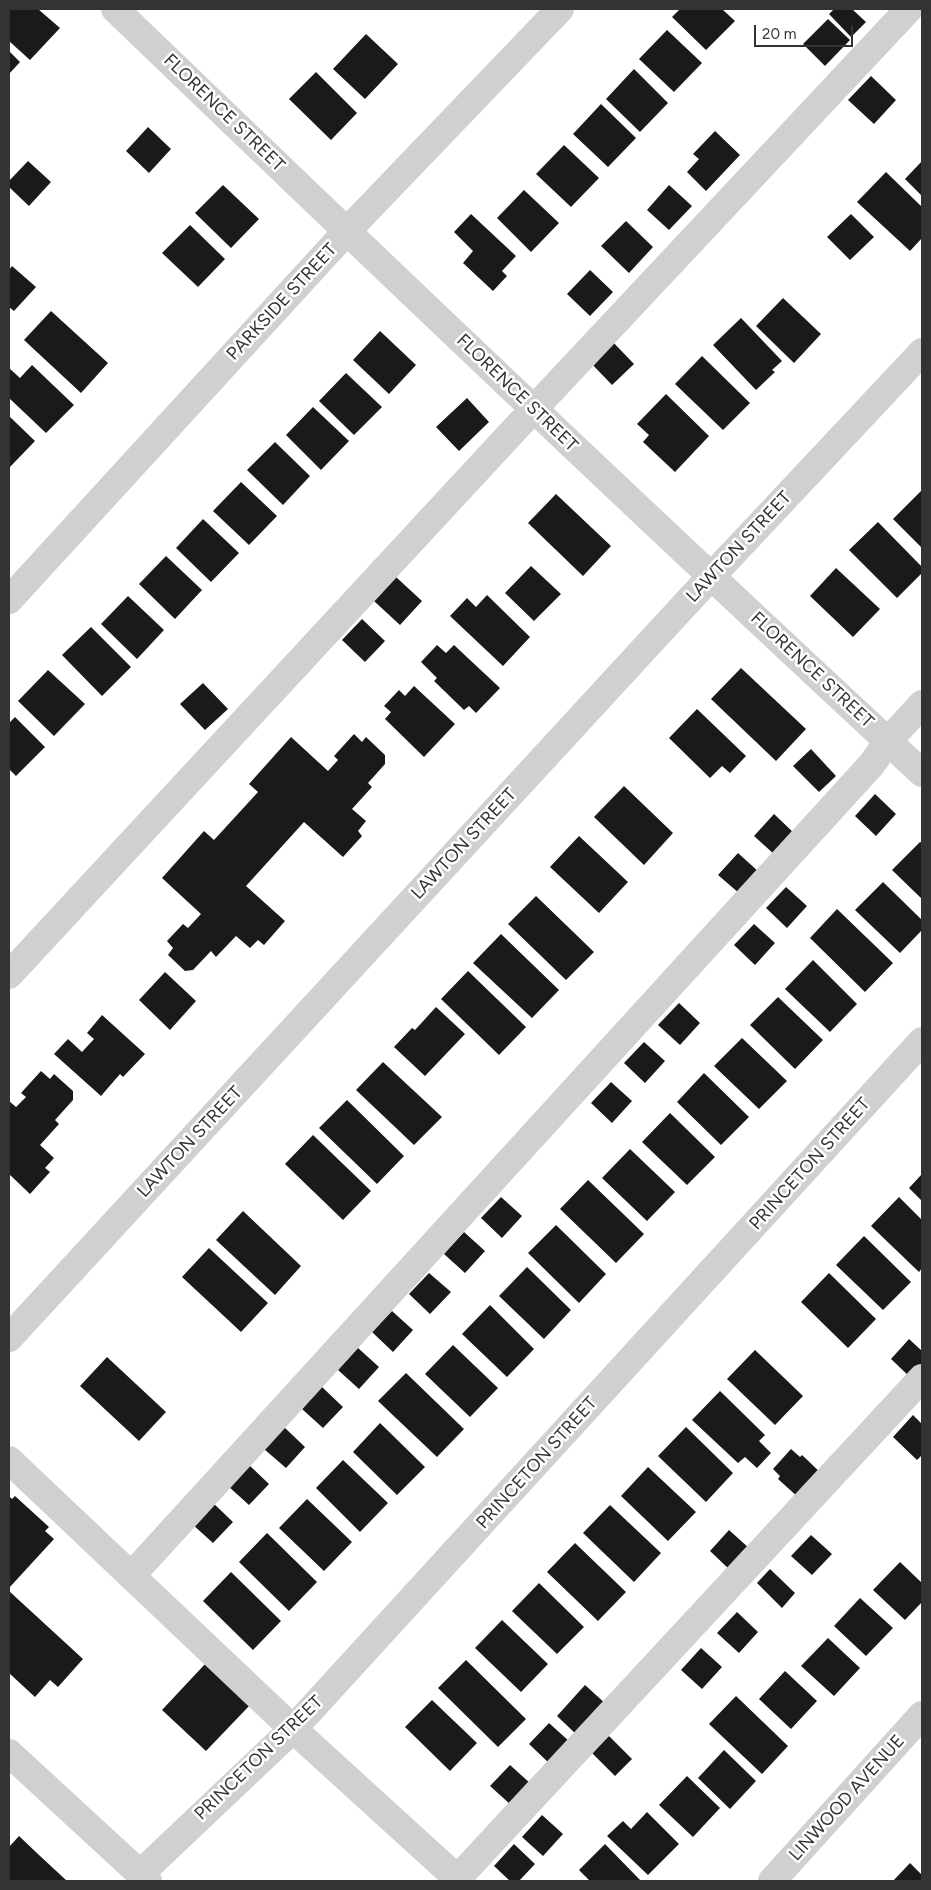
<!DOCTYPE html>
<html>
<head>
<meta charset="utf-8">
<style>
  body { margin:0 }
  #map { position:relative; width:931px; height:1890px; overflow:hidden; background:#fff; font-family:Figtree,sans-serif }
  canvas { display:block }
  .frame { position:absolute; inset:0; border:10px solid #333; pointer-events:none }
  .scale { position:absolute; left:754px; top:25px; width:99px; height:22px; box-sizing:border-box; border:2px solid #333; border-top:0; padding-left:6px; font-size:15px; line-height:18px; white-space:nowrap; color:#333; -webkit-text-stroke:4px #fff; paint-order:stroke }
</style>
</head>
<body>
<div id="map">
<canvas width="931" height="1890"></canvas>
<div class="frame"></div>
<div class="scale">20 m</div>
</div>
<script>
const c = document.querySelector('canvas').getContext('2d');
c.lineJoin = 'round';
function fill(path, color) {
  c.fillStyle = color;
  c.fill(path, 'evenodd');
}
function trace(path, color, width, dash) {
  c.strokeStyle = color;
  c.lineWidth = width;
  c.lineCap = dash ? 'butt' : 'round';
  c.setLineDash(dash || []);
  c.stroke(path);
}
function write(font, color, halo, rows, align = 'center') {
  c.font = font + ' Figtree,sans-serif';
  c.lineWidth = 5;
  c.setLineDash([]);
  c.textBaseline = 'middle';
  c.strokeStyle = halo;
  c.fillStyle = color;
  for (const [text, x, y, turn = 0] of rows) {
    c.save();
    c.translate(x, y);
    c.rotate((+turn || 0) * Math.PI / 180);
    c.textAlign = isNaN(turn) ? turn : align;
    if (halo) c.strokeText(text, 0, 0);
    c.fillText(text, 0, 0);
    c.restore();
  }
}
fill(new Path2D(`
  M 9,9 L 38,9 L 60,28 L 30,60 L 9,41 Z
  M 680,9 L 722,9 L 735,21 L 706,50 L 672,17 Z
  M 834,9 L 852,9 L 866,22 L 851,37 L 829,14 Z
  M 828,19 L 850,40 L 825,66 L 803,44 Z
  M 667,30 L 702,63 L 674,92 L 639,59 Z
  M 366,34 L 398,64 L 365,99 L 333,69 Z
  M 9,51 L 20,62 L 9,74 Z
  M 634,69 L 668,103 L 640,132 L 606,99 Z
  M 316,72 L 357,113 L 331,140 L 289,99 Z
  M 871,76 L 896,100 L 874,124 L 848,100 Z
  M 601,104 L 636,138 L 608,167 L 573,134 Z
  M 148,127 L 171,149 L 149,173 L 126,151 Z
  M 715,131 L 740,155 L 706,191 L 687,172 L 699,159 L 693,154 Z
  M 564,145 L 599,178 L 571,207 L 536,174 Z
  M 28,161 L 51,182 L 29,206 L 9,187 L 9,181 Z
  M 922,161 L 922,196 L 905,179 Z
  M 886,172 L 922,207 L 922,238 L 910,251 L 857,202 Z
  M 223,185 L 259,219 L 231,248 L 195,213 Z
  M 669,185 L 692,206 L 669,230 L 647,210 Z
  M 524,190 L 559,223 L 531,252 L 497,218 Z
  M 471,214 L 516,256 L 502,271 L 507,276 L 493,291 L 463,263 L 473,251 L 454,232 Z
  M 851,214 L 874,237 L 850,260 L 827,237 Z
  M 626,221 L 653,247 L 629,273 L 601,246 Z
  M 190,225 L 225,259 L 198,287 L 162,253 Z
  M 12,266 L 36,287 L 14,311 L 9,307 L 9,270 Z
  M 590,270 L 613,292 L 590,316 L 567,294 Z
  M 783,298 L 821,334 L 794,363 L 756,326 Z
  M 51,311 L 108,363 L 81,393 L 24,340 Z
  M 741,318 L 782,361 L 772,370 L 775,372 L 756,390 L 713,345 Z
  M 380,331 L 416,365 L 389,394 L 353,360 Z
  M 611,340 L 634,364 L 612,385 L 589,361 Z
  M 702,356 L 750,403 L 723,430 L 675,384 Z
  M 32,365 L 74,405 L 46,433 L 9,398 L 9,368 L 20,378 Z
  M 346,373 L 382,407 L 354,435 L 319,401 Z
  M 666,394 L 709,436 L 675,472 L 643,442 L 649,435 L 637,424 Z
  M 467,398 L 489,422 L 459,451 L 436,427 Z
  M 313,407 L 349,441 L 321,470 L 286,435 Z
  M 9,416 L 35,441 L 9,468 Z
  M 275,442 L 310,476 L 283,505 L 247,470 Z
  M 241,482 L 277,516 L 249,545 L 213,511 Z
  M 922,490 L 922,548 L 893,519 Z
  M 556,494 L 611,546 L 583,576 L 528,523 Z
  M 203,519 L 239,553 L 211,582 L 176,548 Z
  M 878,522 L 922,567 L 922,573 L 897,598 L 849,550 Z
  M 166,556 L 202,590 L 175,619 L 139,584 Z
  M 531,566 L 561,594 L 534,621 L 505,593 Z
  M 836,568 L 880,609 L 853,637 L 810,596 Z
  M 396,577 L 422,601 L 400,625 L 374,601 Z
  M 487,595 L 530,637 L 503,666 L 450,616 L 467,598 L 476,607 Z
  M 128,596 L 164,630 L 137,659 L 101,624 Z
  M 362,619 L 385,641 L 365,662 L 342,640 Z
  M 91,627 L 131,667 L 102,696 L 62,655 Z
  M 437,645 L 446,653 L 454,645 L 500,688 L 476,713 L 469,706 L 464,710 L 434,681 L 437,678 L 421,662 Z
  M 741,668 L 806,729 L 776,761 L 711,699 Z
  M 48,670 L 85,704 L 54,736 L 18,701 Z
  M 203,683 L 228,709 L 205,730 L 180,704 Z
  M 414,686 L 455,724 L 424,757 L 385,719 L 391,712 L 384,706 L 399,690 L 405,696 Z
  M 697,709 L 746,756 L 730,773 L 722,766 L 710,778 L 669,738 Z
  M 15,717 L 45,747 L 16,776 L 9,769 L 9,723 Z
  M 354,734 L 362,742 L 366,737 L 385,755 L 385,764 L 368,783 L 372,787 L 352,809 L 366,821 L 358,831 L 362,836 L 343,857 L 304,822 L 246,886 L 285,921 L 264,945 L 258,940 L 250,948 L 236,936 L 216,957 L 211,951 L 193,970 L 185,971 L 168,955 L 173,948 L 167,941 L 183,924 L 188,928 L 201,914 L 162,878 L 204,831 L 214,840 L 258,792 L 249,784 L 291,737 L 328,771 L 338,760 L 334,756 Z
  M 811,749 L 836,776 L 819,792 L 793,766 Z
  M 624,786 L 673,833 L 644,865 L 594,817 Z
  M 875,794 L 896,814 L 876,836 L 855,816 Z
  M 774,814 L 795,834 L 775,855 L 754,836 Z
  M 579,836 L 628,882 L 599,913 L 550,867 Z
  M 920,842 L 922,843 L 922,899 L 892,870 Z
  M 738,853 L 760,873 L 740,894 L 718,875 Z
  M 883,882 L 922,920 L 922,930 L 900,953 L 855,910 Z
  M 786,887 L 807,906 L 787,928 L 766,908 Z
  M 536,896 L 594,952 L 566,980 L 508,924 Z
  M 837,909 L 893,963 L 865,992 L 810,938 Z
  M 754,924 L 775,943 L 755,965 L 734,945 Z
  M 501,934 L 559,990 L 532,1018 L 473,963 Z
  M 813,960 L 857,1004 L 830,1032 L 785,989 Z
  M 468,971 L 526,1027 L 499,1055 L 441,999 Z
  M 165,972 L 196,1001 L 170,1030 L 139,1000 Z
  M 778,997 L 823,1040 L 795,1069 L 750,1025 Z
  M 679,1003 L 700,1023 L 680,1045 L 658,1025 Z
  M 436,1007 L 465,1034 L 425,1076 L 394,1047 L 412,1028 L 415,1030 Z
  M 102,1015 L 145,1054 L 123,1077 L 120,1074 L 101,1096 L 54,1054 L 68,1039 L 82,1052 L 94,1039 L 87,1033 Z
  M 742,1038 L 787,1081 L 759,1109 L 714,1066 Z
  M 644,1042 L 665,1061 L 645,1083 L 624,1063 Z
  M 383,1062 L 442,1117 L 414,1145 L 356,1090 Z
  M 41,1071 L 50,1079 L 54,1074 L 73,1091 L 73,1100 L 55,1120 L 59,1124 L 40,1145 L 54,1158 L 45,1168 L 50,1172 L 30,1194 L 9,1174 L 9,1101 L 16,1107 L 26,1097 L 21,1093 Z
  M 704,1073 L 749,1117 L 721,1145 L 677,1102 Z
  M 611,1082 L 632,1101 L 612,1123 L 591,1103 Z
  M 347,1100 L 404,1156 L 377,1184 L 319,1128 Z
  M 670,1113 L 715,1157 L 687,1185 L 642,1142 Z
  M 313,1135 L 371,1191 L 343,1220 L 285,1164 Z
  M 630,1149 L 675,1192 L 647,1221 L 602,1178 Z
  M 922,1174 L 922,1201 L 909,1188 Z
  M 588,1180 L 644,1234 L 616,1263 L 560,1209 Z
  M 501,1197 L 522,1216 L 502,1238 L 481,1218 Z
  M 899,1197 L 922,1220 L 922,1268 L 919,1272 L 871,1226 Z
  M 243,1211 L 301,1266 L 275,1295 L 216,1240 Z
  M 556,1225 L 606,1274 L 579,1303 L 528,1253 Z
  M 464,1232 L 485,1251 L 465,1273 L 444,1254 Z
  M 864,1236 L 911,1282 L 883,1310 L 836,1265 Z
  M 209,1248 L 268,1303 L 241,1332 L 182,1277 Z
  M 527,1267 L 571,1310 L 544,1339 L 499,1296 Z
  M 429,1273 L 451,1292 L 430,1314 L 409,1294 Z
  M 829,1273 L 876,1319 L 848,1348 L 801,1302 Z
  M 490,1305 L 534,1349 L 507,1377 L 462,1334 Z
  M 392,1311 L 413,1330 L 393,1352 L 372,1332 Z
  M 909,1339 L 922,1351 L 922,1364 L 910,1377 L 891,1359 Z
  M 453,1345 L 498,1388 L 470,1417 L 425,1374 Z
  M 358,1348 L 379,1367 L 359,1389 L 338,1370 Z
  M 755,1350 L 803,1396 L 775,1425 L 727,1379 Z
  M 107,1357 L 166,1412 L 139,1441 L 80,1386 Z
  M 406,1373 L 464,1429 L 437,1457 L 378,1401 Z
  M 322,1387 L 343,1407 L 323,1428 L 302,1409 Z
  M 720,1391 L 765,1435 L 759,1441 L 771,1453 L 757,1468 L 745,1457 L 738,1463 L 692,1420 Z
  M 913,1415 L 922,1424 L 922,1455 L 917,1460 L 893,1437 Z
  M 380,1423 L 425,1467 L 397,1495 L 353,1452 Z
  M 284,1427 L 305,1447 L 286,1468 L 264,1449 Z
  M 686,1427 L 733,1473 L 706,1502 L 658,1456 Z
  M 791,1449 L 800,1457 L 802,1455 L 822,1474 L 799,1498 L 778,1479 L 780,1476 L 773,1469 Z
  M 343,1460 L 388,1503 L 360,1532 L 316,1488 Z
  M 248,1464 L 269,1484 L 249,1505 L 228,1486 Z
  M 648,1467 L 696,1512 L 668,1541 L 621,1496 Z
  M 9,1496 L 12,1499 L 15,1496 L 49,1527 L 45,1531 L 54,1539 L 9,1588 Z
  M 307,1499 L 352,1542 L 324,1571 L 279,1528 Z
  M 212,1502 L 233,1522 L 213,1543 L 192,1524 Z
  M 610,1505 L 661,1553 L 634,1582 L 583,1533 Z
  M 729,1530 L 750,1549 L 730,1570 L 710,1551 Z
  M 267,1533 L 317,1582 L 289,1611 L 239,1562 Z
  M 811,1535 L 832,1554 L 812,1575 L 791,1556 Z
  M 575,1543 L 626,1592 L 598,1621 L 547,1572 Z
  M 900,1562 L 922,1583 L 922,1602 L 905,1620 L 873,1590 Z
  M 770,1569 L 795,1593 L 782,1608 L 757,1583 Z
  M 231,1572 L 281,1621 L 253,1650 L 203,1601 Z
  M 539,1583 L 584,1627 L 557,1654 L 512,1611 Z
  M 9,1591 L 83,1659 L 58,1687 L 50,1680 L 35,1697 L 9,1673 Z
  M 860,1598 L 893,1628 L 866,1656 L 834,1626 Z
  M 737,1612 L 758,1632 L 739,1653 L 717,1633 Z
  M 502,1620 L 548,1664 L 521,1692 L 475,1648 Z
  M 828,1638 L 860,1668 L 834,1696 L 801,1666 Z
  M 701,1648 L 722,1667 L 702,1689 L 681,1670 Z
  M 466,1660 L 526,1719 L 498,1747 L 438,1688 Z
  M 206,1663 L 250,1705 L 206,1751 L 162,1710 Z
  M 785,1671 L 817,1701 L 791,1729 L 759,1699 Z
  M 585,1685 L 607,1705 L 578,1736 L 557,1716 Z
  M 736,1696 L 788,1746 L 762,1774 L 709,1724 Z
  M 432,1700 L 477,1743 L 450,1771 L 405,1727 Z
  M 549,1723 L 570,1742 L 550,1764 L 529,1744 Z
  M 609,1736 L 632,1759 L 615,1776 L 592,1753 Z
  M 724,1750 L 756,1781 L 730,1809 L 698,1778 Z
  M 510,1765 L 531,1784 L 511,1805 L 490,1786 Z
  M 687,1776 L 720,1808 L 693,1837 L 659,1805 Z
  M 647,1812 L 679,1844 L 648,1875 L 607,1836 L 623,1821 L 631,1829 Z
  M 542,1815 L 563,1834 L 543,1856 L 522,1837 Z
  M 19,1836 L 39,1855 L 67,1881 L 9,1881 L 9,1847 Z
  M 514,1844 L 535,1864 L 519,1881 L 510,1881 L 494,1866 Z
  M 605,1844 L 641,1881 L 590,1881 L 579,1870 Z
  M 910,1863 L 922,1875 L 922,1881 L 893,1881 Z`), '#1a1a1a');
trace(new Path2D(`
  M 115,9 C 382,266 650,521 922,773
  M 9,600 L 347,231 L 560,9
  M 9,975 L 516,428 L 909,9
  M 9,1338 L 692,597 L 922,352
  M 9,1460 L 293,1729 L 460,1881
  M 131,1576 L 872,764 L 888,741 L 922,704
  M 9,1753 L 148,1881
  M 140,1874 L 293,1729 L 922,1041
  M 457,1879 L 922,1378
  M 772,1881 L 922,1715`), '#d0d0d0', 28);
write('18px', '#333', '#fff', [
  ["FLORENCE STREET",224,113,44],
  ["PARKSIDE STREET",282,302,-47],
  ["FLORENCE STREET",517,393,44],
  ["LAWTON STREET",739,547,-47],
  ["FLORENCE STREET",812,670,43],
  ["LAWTON STREET",464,844,-47],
  ["LAWTON STREET",190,1142,-47],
  ["PRINCETON STREET",810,1164,-48],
  ["PRINCETON STREET",537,1463,-48],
  ["PRINCETON STREET",259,1758,-44],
  ["LINWOOD AVENUE",847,1798,-48]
]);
</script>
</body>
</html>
